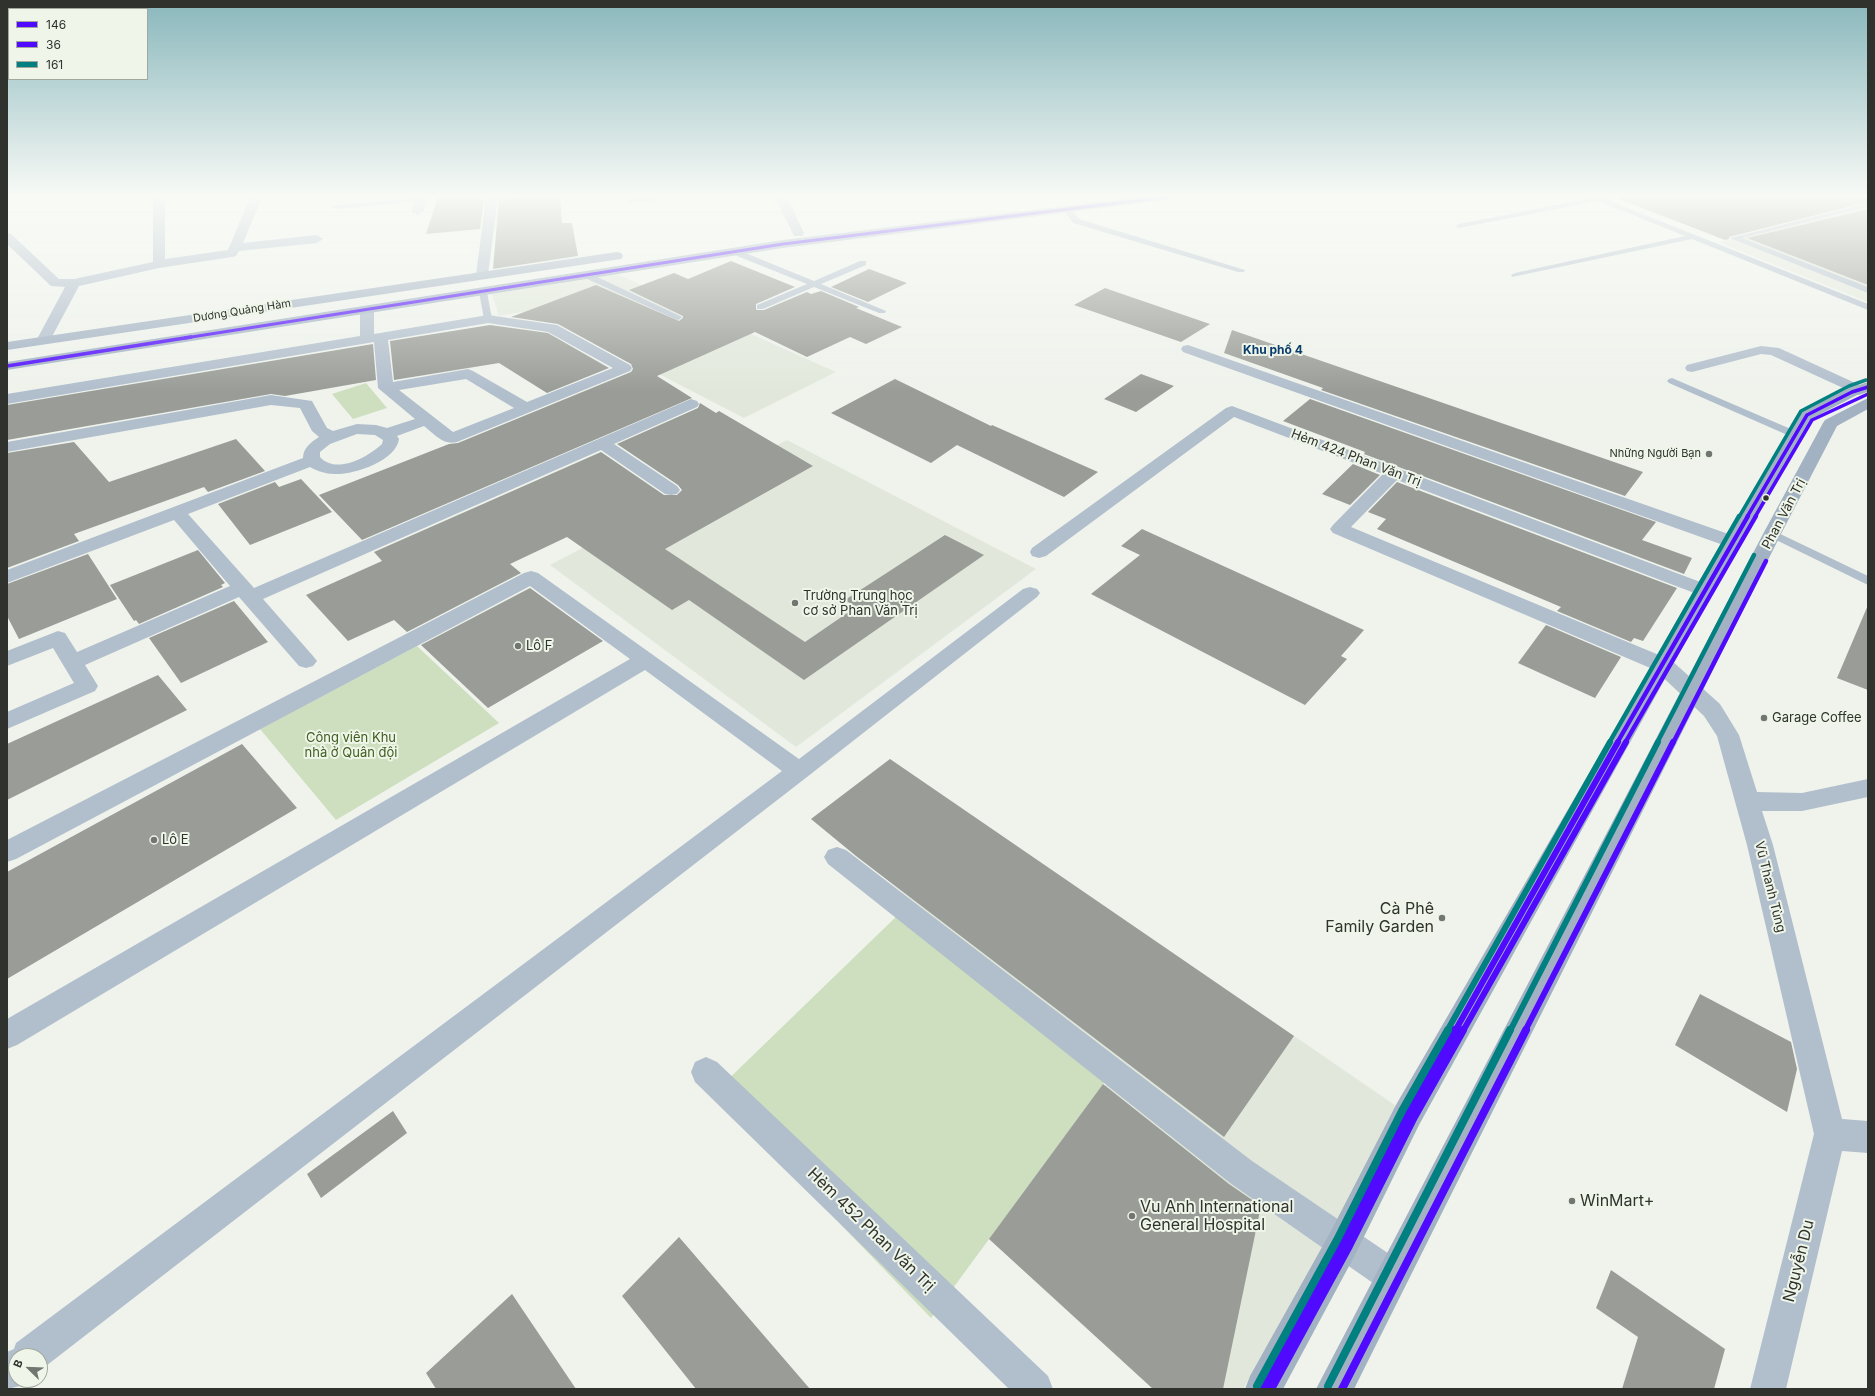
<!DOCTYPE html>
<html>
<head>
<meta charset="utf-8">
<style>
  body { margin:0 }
  #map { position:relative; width:1875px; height:1396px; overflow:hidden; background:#eff3ec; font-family:Inter,sans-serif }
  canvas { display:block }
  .frame { position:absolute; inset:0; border:8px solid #2f322d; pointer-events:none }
  .legend { position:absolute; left:8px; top:8px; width:140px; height:72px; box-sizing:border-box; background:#eff6e9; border:1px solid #a2a89e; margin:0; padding:5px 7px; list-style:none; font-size:12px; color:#2f322d }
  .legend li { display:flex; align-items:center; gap:8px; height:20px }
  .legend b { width:20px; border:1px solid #a2a89e }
  .north { position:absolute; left:8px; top:1348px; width:40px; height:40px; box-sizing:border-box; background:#eff6e9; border:1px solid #a2a89e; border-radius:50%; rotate:293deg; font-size:11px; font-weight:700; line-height:16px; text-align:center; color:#2f322d }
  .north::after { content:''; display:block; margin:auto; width:14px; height:18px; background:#727670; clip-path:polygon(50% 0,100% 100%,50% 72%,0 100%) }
</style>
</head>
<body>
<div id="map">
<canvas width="1875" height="1396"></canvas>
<div class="frame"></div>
<ul class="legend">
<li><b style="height:5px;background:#4f0aff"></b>146</li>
<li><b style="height:5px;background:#4f0aff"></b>36</li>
<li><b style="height:5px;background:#008080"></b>161</li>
</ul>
<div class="north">B</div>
</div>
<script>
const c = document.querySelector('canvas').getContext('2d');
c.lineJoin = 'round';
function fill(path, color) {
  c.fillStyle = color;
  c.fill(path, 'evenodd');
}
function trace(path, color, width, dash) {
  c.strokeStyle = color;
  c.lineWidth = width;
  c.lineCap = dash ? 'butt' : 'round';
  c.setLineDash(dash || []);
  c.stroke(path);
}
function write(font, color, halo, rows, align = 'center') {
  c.font = font + ' Inter,sans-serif';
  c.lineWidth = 4;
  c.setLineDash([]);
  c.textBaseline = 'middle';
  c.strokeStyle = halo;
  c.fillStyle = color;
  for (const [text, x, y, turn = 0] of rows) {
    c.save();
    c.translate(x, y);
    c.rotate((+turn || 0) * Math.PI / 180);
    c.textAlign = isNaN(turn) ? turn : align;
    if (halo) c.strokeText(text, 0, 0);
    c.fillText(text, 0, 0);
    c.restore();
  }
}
fill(new Path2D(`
  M 1868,207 L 1868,302 L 1718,242 Z
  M 615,273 L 836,372 L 744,418 L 535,310 L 499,316 L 490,289 Z
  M 787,440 L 1036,569 L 796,747 L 550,565 Z
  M 890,759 L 1408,1114 L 1324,1249 L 1243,1389 L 1153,1389 L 989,1239 L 1110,1079 L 1264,1198 L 1320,1246 L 1268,1187 L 811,819 Z`), '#e1e8db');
fill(new Path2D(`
  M 366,383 L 387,408 L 353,419 L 332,394 Z
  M 417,646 L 499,723 L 336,820 L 260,729 Z
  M 902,911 L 1109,1076 L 931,1318 L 714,1093 Z`), '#cddfbe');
fill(new Path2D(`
  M 438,197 L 482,197 L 481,200 L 484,200 L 480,229 L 426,234 Z
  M 524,197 L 560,197 L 562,223 L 572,223 L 578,256 L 493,269 L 499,199 Z
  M 1619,197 L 1868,197 L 1868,202 L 1729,237 L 1729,239 L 1752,248 L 1729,239 L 1725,240 L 1619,199 Z
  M 1868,209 L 1868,285 L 1747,238 Z
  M 731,261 L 795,287 L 756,304 L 756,309 L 757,310 L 764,310 L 807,292 L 811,294 L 821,291 L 859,307 L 856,308 L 902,327 L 866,344 L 850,337 L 807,357 L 755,332 L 657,376 L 692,398 L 362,540 L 319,495 L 449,444 L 458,443 L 631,372 L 633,369 L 631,364 L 558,324 L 511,317 L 596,285 L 679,321 L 683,318 L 683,316 L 629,290 L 674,273 L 688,279 Z
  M 869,269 L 907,283 L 868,302 L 831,287 Z
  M 1105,288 L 1131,297 L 1210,324 L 1181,342 L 1074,305 Z
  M 490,325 L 548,333 L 609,368 L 547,393 L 499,363 L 394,380 L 390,341 Z
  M 1232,330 L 1643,472 L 1625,496 L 1321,390 L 1323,388 L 1224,353 Z
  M 373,344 L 376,380 L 285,396 L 271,394 L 7,440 L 7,405 Z
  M 1141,374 L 1174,386 L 1136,412 L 1104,399 Z
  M 895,379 L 991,426 L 992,425 L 1098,472 L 1064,497 L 957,445 L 931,463 L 831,413 Z
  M 1310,399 L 1656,522 L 1642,540 L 1692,558 L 1684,574 L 1364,454 L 1365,452 L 1283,421 Z
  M 700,403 L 716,413 L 719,411 L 813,466 L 665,549 L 805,642 L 856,607 L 845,600 L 945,535 L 984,555 L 804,680 L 689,600 L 672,610 L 567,537 L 510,564 L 521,573 L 407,632 L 394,620 L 348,641 L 306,595 L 382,561 L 374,552 L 601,452 L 664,495 L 677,495 L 682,490 L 678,485 L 617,444 L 698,408 Z
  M 236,439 L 265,471 L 208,492 L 204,487 L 74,534 L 79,541 L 7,568 L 7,453 L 74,442 L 109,482 Z
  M 1353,464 L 1380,475 L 1350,505 L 1322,494 Z
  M 301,479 L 332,512 L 250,545 L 218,504 L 275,482 L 279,487 Z
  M 1397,482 L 1677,588 L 1643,641 L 1634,638 L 1631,642 L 1557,611 L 1561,607 L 1377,529 L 1386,519 L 1368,512 Z
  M 1142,529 L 1364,630 L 1341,656 L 1347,659 L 1305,705 L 1091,594 L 1140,555 L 1121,546 Z
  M 198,550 L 225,583 L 221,585 L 223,587 L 139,624 L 136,620 L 134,621 L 110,585 Z
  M 88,554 L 117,599 L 19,639 L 7,616 L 7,584 Z
  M 530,588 L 603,641 L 488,708 L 421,645 Z
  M 234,601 L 268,642 L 181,683 L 149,638 Z
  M 1868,605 L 1868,690 L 1837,678 Z
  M 1546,625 L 1621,657 L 1595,698 L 1518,663 Z
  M 158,675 L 187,710 L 7,800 L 7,744 Z
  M 242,744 L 297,808 L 7,979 L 7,872 Z
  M 890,759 L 1294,1036 L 1224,1137 L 856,856 L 811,819 Z
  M 1700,994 L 1791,1042 L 1797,1069 L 1787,1112 L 1675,1045 Z
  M 1103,1084 L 1229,1184 L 1261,1206 L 1223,1389 L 1153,1389 L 989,1239 Z
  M 393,1111 L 407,1133 L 321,1198 L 307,1174 Z
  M 679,1237 L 810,1389 L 696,1389 L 622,1296 Z
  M 1611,1270 L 1725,1349 L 1714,1389 L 1622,1389 L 1638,1337 L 1596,1308 Z
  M 512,1294 L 576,1389 L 436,1389 L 426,1373 Z`), '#999c97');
fill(new Path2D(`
  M 422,197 L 426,199 L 425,201 L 335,209 L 331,207 L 335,205 Z
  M 1591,197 L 1600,197 L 1868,304 L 1868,310 L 1692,239 L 1512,277 L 1511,275 L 1515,273 L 1685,236 L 1598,201 L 1459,228 L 1455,226 L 1459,224 L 1591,198 Z
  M 1868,203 L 1868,207 L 1742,238 L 1868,287 L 1868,293 L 1730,238 Z
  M 1064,207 L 1070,207 L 1079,219 L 1245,270 L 1244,272 L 1238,272 L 1073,223 L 1063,209 Z
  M 732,250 L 738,250 L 814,281 L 860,261 L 866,261 L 866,265 L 821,284 L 886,311 L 885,313 L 879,313 L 814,287 L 763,309 L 757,309 L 757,305 L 807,284 L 732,254 Z
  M 585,274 L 591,274 L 682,317 L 678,320 L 675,319 L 585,278 Z
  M 483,289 L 487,292 L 492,319 L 488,322 L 484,319 L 479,292 Z
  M 1672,378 L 1800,433 L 1801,435 L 1800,437 L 1792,437 L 1669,383 L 1667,381 L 1669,379 Z
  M 1772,530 L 1868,576 L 1868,585 L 1768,536 L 1766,534 Z`), '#b1becc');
fill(new Path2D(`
  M 153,197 L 165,197 L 165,259 L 228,250 L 250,197 L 262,197 L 243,243 L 317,235 L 323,239 L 317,243 L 239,251 L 236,256 L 232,257 L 159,268 L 79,286 L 48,344 L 38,344 L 36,341 L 65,287 L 51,286 L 7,244 L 7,233 L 11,234 L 59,279 L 74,279 L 153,262 Z
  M 417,197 L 429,197 L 423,212 L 417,215 L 411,212 Z
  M 486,197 L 498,197 L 488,275 L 487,278 L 477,278 L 476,275 Z
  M 625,197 L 666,197 L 660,200 L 632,203 L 628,202 Z
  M 775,197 L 787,197 L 804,233 L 802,236 L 794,236 Z
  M 367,306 L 372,307 L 374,310 L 374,334 L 488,315 L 557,325 L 630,365 L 632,368 L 630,371 L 457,442 C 444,446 434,434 424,426 L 397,436 L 399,439 C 396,461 354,475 334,474 C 326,474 317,471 310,467 L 188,514 L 254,588 L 691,399 L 697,401 L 699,404 L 697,407 L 614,444 L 677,486 L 680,490 L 677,494 L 671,495 L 665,494 L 601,450 L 263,599 L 313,656 L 317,661 L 313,666 L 306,668 L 299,666 L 239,597 L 85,665 L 98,686 L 95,691 L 7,729 L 7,712 L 74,683 L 53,648 L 7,666 L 7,651 L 58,631 L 65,633 L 77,652 L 230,586 L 174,520 L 7,583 L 7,570 L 303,458 C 303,448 311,442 319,437 L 312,431 L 300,408 L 271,405 L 7,452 L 7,442 L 271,395 L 312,401 L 327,428 L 333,431 L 357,424 L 376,425 L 387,428 L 415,419 L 378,388 L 374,342 L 7,404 L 7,394 L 360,336 L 360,310 L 362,307 ZM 488,323 L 548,332 L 613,368 L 527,402 L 473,371 L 468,369 L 393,382 L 388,340 ZM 466,379 L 514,408 L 453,432 L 399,390 ZM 357,434 L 375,435 L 383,440 L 382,444 C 368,457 336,475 320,457 L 320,452 L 330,444 Z
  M 1188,345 L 1740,538 L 1742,542 L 1740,546 L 1733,548 L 1726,546 L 1183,352 L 1181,349 L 1183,346 Z
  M 1761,346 L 1779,348 L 1864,387 L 1867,390 L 1864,393 L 1859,395 L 1854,393 L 1771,355 L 1761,354 L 1692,372 L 1687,371 L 1685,368 L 1687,365 Z
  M 1232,406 L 1711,586 L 1714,590 L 1711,594 L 1704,596 L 1697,594 L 1397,480 L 1351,527 L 1671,660 L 1720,704 L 1739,735 L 1757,792 L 1802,793 L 1868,779 L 1868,797 L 1802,811 L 1762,811 L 1773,845 L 1842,1119 L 1868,1121 L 1868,1153 L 1842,1151 L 1786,1389 L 1750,1389 L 1814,1134 L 1747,845 L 1717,736 L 1704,716 L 1655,670 L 1333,533 L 1330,529 L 1333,525 L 1383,474 L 1234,417 L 1046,556 L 1039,558 L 1032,556 L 1030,552 L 1032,548 L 1226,408 Z
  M 531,571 L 538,573 L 799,759 L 1023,589 L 1030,587 L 1037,589 L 1040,593 L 1037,597 L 807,777 L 42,1369 L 40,1370 L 40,1356 L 16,1356 L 16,1380 L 27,1380 L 20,1386 L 7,1389 L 7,1352 L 14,1349 L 16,1343 L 782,771 L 645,670 L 17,1045 L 7,1049 L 7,1019 L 630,659 L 530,586 L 16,859 L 7,862 L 7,840 L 524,573 Z
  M 837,847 L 846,850 L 1252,1161 L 1404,1264 L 1409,1276 L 1404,1288 L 1392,1293 L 1380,1288 L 1230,1183 L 828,864 L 824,857 L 828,850 Z
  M 706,1057 L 717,1062 L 1048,1376 L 1053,1389 L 1009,1389 L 695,1082 L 691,1072 L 695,1062 Z`), '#b1becc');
fill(new Path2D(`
  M 1140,197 L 1172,197 L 1166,200 L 783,248 L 7,370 L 7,362 L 783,240 Z
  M 617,252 L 621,253 L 623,256 L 621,259 L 7,350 L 7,342 Z
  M 1868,382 L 1868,392 L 1857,395 L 1813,418 L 1714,590 L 1419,1125 L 1355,1255 L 1283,1389 L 1245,1389 L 1250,1376 L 1331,1231 L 1397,1103 L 1652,665 L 1694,590 L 1799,415 L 1801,412 L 1847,389 Z
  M 1868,398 L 1868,409 L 1837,426 L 1781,534 L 1354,1389 L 1316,1389 L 1763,534 L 1823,423 L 1825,420 Z`), '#a3b2c3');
trace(new Path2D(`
  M 185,338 L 783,244 L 1166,197`), '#4f0aff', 3);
trace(new Path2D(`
  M 7,366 L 191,337
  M 1747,517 L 1807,415 L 1852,392 L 1868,387`), '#4f0aff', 3.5);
trace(new Path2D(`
  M 1617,743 L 1748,516`), '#4f0aff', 4.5);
trace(new Path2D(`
  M 1455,1031 L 1618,742`), '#4f0aff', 6);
trace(new Path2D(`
  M 1263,1389 L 1343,1243 L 1408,1114 L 1455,1030`), '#4f0aff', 8);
trace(new Path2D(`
  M 1755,517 L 1812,420 L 1868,394`), '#4f0aff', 3.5);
trace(new Path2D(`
  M 1625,743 L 1756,516
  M 1673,743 L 1766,561`), '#4f0aff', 4.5);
trace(new Path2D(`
  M 1463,1031 L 1626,742
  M 1525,1031 L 1673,742`), '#4f0aff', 6);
trace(new Path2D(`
  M 1271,1389 L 1349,1246 L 1414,1117 L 1463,1030
  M 1342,1389 L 1526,1030`), '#4f0aff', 8);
trace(new Path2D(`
  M 1739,517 L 1801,411 L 1849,386 L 1866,380`), '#008080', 3.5);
trace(new Path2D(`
  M 1609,743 L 1739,516
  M 1657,743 L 1754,555`), '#008080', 4.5);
trace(new Path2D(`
  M 1447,1031 L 1610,742
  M 1510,1031 L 1658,742`), '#008080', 6);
trace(new Path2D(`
  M 1257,1386 L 1337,1240 L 1402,1111 L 1448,1030
  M 1328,1386 L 1510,1030`), '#008080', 8);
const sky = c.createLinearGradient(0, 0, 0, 392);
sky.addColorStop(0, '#89b7bc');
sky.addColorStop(0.5, '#f8faf6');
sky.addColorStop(1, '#f8faf600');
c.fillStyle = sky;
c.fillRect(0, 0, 1875, 392);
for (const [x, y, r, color] of [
  [1709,454,4,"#727670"],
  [1766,498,3.5,"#2f322d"],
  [795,603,4,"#727670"],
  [518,646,4,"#727670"],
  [1764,718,4,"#727670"],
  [154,840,4,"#727670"],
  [1442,918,4,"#727670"],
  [1572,1201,4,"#727670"],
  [1132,1216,4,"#727670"]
]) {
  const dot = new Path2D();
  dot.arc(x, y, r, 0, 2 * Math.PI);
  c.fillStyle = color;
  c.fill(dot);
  trace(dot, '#eff6e9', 1.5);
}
write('11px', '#2f322d', '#eff6e9', [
  ["Dương Quảng Hàm",242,311,-9]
]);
write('11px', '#2f322d', '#eff6e9', [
  ["Những Người Bạn",1701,454]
], 'right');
write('bold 12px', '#0b3c6e', '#eff6e9', [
  ["Khu phố 4",1273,350]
]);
write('13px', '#2f322d', '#eff6e9', [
  ["Hẻm 424 Phan Văn Trị",1356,458,21],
  ["Phan Văn Trị",1784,514,-62],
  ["Vũ Thanh Tùng",1770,887,76]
]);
write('13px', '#2f322d', '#eff6e9', [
  ["Trường Trung học",803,596],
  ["cơ sở Phan Văn Trị",803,611],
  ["Lô F",526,646],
  ["Garage Coffee",1772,718],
  ["Lô E",162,840]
], 'left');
write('13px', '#405e1f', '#eff6e9', [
  ["Công viên Khu",351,738],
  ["nhà ở Quân đội",351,753]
]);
write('16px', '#2f322d', '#eff6e9', [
  ["Cà Phê",1434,909,"right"],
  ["Family Garden",1434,927,"right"],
  ["WinMart+",1580,1201],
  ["Vu Anh International",1140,1207],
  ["General Hospital",1140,1225]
], 'left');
write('16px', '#2f322d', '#eff6e9', [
  ["Hẻm 452 Phan Văn Trị",871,1230,44],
  ["Nguyễn Du",1799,1261,-76]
]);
</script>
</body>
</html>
